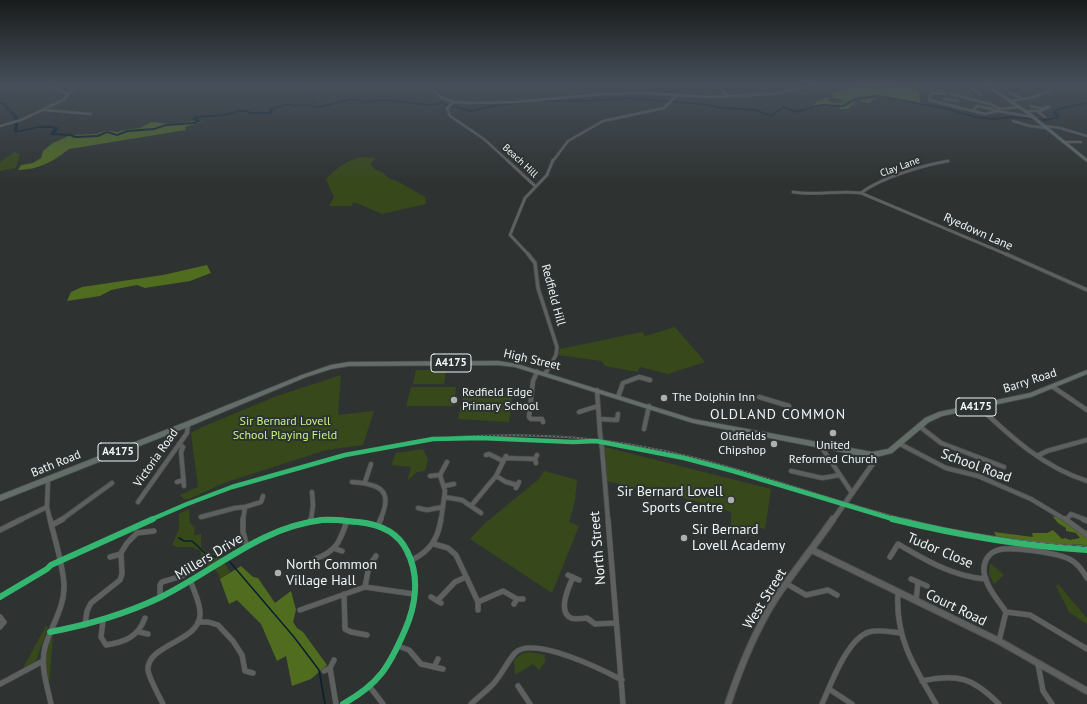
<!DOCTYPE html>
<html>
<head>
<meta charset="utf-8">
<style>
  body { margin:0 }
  canvas { display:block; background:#2e3231 }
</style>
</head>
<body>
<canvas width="1087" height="704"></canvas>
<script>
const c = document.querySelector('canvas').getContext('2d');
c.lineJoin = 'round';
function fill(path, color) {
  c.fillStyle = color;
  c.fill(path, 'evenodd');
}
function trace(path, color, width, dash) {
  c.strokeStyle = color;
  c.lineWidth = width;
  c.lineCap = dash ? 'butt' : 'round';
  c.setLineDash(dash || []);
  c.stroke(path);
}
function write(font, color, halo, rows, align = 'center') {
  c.font = font + ' "PT Sans",sans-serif';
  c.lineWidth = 4;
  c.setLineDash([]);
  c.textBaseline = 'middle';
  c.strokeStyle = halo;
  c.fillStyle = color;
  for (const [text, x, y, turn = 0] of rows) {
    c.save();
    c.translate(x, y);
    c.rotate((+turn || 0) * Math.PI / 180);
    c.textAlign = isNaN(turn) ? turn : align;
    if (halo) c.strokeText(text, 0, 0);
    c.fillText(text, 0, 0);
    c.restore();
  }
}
fill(new Path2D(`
  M 894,85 L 962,85 L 977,97 L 970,98 Z
  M 14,152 L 20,154 L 16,168 L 0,171 L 0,162 Z
  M 360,157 L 376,158 L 370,164 L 374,169 L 384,173 L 388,178 L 397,181 L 425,197 L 426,204 L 382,214 L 354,202 L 351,206 L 329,206 L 334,197 L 326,179 C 335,169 346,161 360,157 Z
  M 675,327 L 705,362 L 668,374 L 640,367 L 637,372 L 605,366 L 602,361 L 558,355 L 560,349 L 642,332 L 645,336 Z
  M 416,370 L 446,370 L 444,384 L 413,384 Z
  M 341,375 L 338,415 L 374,411 L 363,445 L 326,450 L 224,483 L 189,499 L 184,499 L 180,495 L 198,487 L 191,433 L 200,428 L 274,397 Z
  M 411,387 L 456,387 L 454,406 L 406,406 Z
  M 464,391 L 513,394 L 509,422 L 458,419 Z
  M 605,447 L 771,489 L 765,529 L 756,527 L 755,537 L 731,530 L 731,512 L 641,485 L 640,489 L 607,481 Z
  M 423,449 L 428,460 L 425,471 L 417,472 L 407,481 L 411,467 L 391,465 L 396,453 Z
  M 544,471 L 577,480 L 575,501 L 569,522 L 579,526 L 552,593 L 470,539 L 484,524 L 539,479 Z
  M 189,509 L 190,523 L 195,527 L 194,535 L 201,534 L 201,548 L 211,555 L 214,554 L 221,558 L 230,572 L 220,579 C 219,570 208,565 200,563 L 201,551 L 192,547 L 177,547 L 172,545 L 179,529 L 179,514 Z
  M 990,563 L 1004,575 L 994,584 L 989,574 Z
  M 1058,584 L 1087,618 L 1087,624 L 1069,612 L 1056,586 Z
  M 46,626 L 48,627 L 36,661 L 22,670 Z
  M 53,637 L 49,683 L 48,684 C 46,671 42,648 53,637 Z
  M 530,652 L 546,655 L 544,658 L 546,660 L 539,670 L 533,664 L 515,675 L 514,660 L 523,653 Z`), '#37481b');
fill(new Path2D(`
  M 848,85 L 894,85 L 919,90 L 920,102 L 934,107 L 879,96 L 869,103 L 862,102 L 861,100 L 855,100 L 854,105 L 850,105 L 850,107 L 847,109 L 840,109 L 840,106 C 830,106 823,108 814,105 L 816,102 L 827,97 L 829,99 L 828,100 C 833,104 839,103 845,102 L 838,98 L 832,98 L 834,96 L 830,94 L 850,87 Z
  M 202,120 L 199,123 L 185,127 L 186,130 L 69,149 C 54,161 38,170 18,170 L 21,165 L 33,163 L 41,158 L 43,151 L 53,143 L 71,135 L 96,134 L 101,132 L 109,131 L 118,132 L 124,130 L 140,128 L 151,122 L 171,124 Z
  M 207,265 L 211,273 L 190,281 L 145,288 L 137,285 L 111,290 L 100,296 L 67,301 L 71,292 L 82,287 L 163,275 Z
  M 1056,516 L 1080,533 L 1087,530 L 1087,545 L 1048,543 L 996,536 L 994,532 L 1033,537 L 1032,533 L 1047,533 L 1053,530 L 1062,539 L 1065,538 L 1070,540 L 1080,538 L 1076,533 L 1066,531 L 1066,528 L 1058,523 L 1053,517 Z
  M 241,566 L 253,577 L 258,578 L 275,603 L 291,591 L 296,610 L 293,622 L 297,628 L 303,632 L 327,665 L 311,679 L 292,686 L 286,656 L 277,661 L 261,624 L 237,600 L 229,604 L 220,579 Z`), '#506c1f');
fill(new Path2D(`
  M 653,86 L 672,87 L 681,91 C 673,94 658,93 649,88 Z`), '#081f30');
trace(new Path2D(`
  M 292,85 L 316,95 L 316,98 L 311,101 L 313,104 L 312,105
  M 0,94 L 23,85`), '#081f30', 1);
trace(new Path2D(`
  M 179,538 L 184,541 L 192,541 L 206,554 L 216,557
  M 230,562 L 294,637 L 319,670 L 325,704`), '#081f30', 1.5);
fill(new Path2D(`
  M 2,85 L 7,85 L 0,88 L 0,86 Z
  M 879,95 L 948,108 L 975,116 L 995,118 L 1012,116 L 1046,119 L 1056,117 L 1052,112 L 1061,107 L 1087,102 L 1087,104 L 1059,110 L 1056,112 L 1060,117 L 1059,118 L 1046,121 L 1012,118 L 995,120 L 975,118 L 947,110 L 879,97 L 856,100 L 844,107 L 821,106 L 796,113 L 784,108 L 771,117 L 755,111 L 721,109 L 703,105 L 628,99 L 588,102 L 532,102 L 494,107 L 471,112 L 441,104 L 429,106 L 383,101 L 366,103 L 352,100 L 324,107 L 315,108 L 306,105 L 293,107 L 288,105 L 273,110 L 273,113 L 271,114 L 250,114 L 246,112 L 238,112 L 225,116 L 198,118 L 197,119 L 201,121 L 195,124 L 166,126 L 154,130 L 128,132 L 117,136 L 107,133 L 98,137 L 75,138 L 70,136 L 51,135 L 50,134 L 54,128 L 37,128 L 16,133 L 14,131 L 14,117 L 5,108 L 4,105 L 0,104 L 0,102 L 6,103 L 8,107 L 18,117 L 18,131 C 28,128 49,122 59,128 L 55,133 L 71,134 L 76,136 L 97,135 L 107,131 L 117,134 L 127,130 L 154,128 L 166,124 L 194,122 L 196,121 L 192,119 L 196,116 L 225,114 L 238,110 L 247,110 L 251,112 L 269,112 L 270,108 L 288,103 L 293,105 L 306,103 L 315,106 L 324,105 L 352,98 L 366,101 L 383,99 L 429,104 L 441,102 L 471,110 L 494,105 L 532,100 L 588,100 L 628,97 L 703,103 L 721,107 L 756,109 L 771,115 L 784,106 L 796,111 L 821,104 L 843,105 L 854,98 Z`), '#081f30');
const minorFar4 = new Path2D(`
  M 44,85 L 69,94
  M 428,85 L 442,98 L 454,102 L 470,103 L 516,102 L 605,94 L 646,93 L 709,97 L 772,94 L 819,85
  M 717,85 L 727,95
  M 967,85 L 981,95
  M 988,86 L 1001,85
  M 1010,93 L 1023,99
  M 946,94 L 931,93 L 929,100 L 985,114 L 997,111 L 1033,117
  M 951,94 L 990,104 L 999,108
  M 944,99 L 958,101
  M 1012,101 C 1024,99 1036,98 1047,92 C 1051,90 1054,87 1058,85
  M 454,102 L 447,108 L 450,116 L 484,139 L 508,161
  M 1030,106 L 1044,109
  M 998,109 L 1020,107
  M 44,110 L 91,114
  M 974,110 L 977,106 L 996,110
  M 1025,111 L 1040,111 L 1050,107 L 1045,107
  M 1037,111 L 1045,117
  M 1013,121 L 1030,126 L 1046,128
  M 0,126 L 21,120 L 63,100 L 77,85
  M 1044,126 L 1060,128 L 1087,136
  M 1063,142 L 1081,142
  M 553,161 L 568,141 L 603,121 L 664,108 L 676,96`);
const minorFar3 = new Path2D(`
  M 507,160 L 535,186
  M 793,192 C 816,196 838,190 861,193 L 1008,255
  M 861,193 C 880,178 924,165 948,161
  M 529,255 L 510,235 L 525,198 L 547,175 L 553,160`);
const minorFar2 = new Path2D(`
  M 528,254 L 535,263 L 538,288 L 557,347 L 556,355 L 546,373
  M 1006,254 L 1087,290
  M 536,373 L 537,371`);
const minorFar1 = new Path2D(`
  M 537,372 L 533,381 L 529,417 L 531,419 L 542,419 L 543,422
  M 545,374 L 546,372
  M 1053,387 L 1087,410
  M 597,390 L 600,433
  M 618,397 L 623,383 L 639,377 L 650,380
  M 759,397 L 789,406
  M 978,406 C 1011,437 1043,467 1087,481
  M 579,412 L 598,406
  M 599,419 L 617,420 L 618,414
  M 919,426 L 941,443 L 1004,467
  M 644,429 L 649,406
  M 179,444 L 183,447 L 181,452 L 184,486
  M 900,444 L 946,468 L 978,476 L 1031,499 L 1066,520
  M 820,445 L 852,493
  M 602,448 L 608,520
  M 486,455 L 489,454 L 503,461
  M 1037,456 L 1047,451 L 1087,440
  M 505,458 L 535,459
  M 536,463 L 535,459 L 537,455
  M 791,471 L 822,478 L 840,475
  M 430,476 L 440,475
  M 496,476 L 506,482 L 517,485
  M 48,480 L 47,507 L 50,520
  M 177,482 L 183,480
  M 352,482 C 380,484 394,490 380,520
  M 365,482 L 371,464
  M 444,486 L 454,484
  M 516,488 L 519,482
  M 444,497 L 462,500 L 481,513
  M 138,502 L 187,433 L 188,424
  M 471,506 L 496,476 L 506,456
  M 418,508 L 427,510 L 443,507
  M 201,517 L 235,508 L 245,507
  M 20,520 L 47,507
  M 61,520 L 112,483
  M 243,520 L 245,507 L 261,502 L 263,496
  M 311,520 L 313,505 L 312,492
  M 319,520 L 342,520
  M 441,520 L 445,491 L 440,475 L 447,462
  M 1066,520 L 1071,514 L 1086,520`);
const minor = new Path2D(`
  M 50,519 C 55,541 63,564 64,585 C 65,607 51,626 45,647 C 40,666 47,685 51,704
  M 243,519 L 243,532 L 247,547
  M 608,519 L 623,704
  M 1065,519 L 1087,535
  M 1083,519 L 1087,521
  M 311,522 L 311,519
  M 52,525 L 63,519
  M 378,525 L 381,519
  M 0,530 L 22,519
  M 434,544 L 448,548 L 456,555 L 478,602 L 503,591 L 517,599
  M 336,549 L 342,551
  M 110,557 L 121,554
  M 890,557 L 898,544 C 925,560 954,577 986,579
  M 315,559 C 337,551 340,541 347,521
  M 412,560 C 430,551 438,539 441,519
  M 568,575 L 579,580
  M 573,577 C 569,586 557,612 571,618 C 575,620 583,618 587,618 L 595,624 L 616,623
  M 911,579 L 927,586
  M 787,584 L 806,595 L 828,590 L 837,595
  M 365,587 L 369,566 L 376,556
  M 898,593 C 895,637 914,667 936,704
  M 344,594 L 345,629 L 351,632 L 367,635
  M 160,597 L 160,585 L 162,582 L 182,576 L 198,564
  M 431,597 L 441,603
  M 437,601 L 455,582 L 466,577
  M 916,601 L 918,582
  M 478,602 L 478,610
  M 514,604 L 517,599 L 523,599
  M 300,610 L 365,587 L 414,594
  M 1006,612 L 1030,615 L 1087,649
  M 0,617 L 4,622 L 0,627
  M 103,621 L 101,637 L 106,645 C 125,642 138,637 145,618
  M 198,622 L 208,622 L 218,625 L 233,641 L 242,655 L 245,671 L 253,673
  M 85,625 L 87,611 L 91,603 L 120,580 L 122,574 L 121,553 L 127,543 L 137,533 L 154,531
  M 50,632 C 87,625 125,614 159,598 C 213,572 260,527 322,520 C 333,519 346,521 358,522 C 378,524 398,532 407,551 C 420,576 416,605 405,630 C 389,667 379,684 343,704
  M 139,632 L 148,634
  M 999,641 L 1006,612 C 998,600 986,587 984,572 C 983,562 988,553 998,550 C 1011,546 1059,553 1071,560 C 1078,564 1083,571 1087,578
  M 398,646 L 409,650 L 421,664 L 443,669
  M 1038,664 L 1043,691 L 1052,704
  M 434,667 L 438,659
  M 330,668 L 336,704
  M 324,671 L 330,668 L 334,660
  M 922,681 C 958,673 973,678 999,704
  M 0,684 L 43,661
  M 518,686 L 530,704
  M 370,687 L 383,704
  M 829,689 L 852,704
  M 163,704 C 159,696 149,678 148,670 C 147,644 199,642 200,615 C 201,604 194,592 191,582
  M 471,704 C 478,697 487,691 494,683 C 502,674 507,662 515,653 C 533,635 603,670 622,680
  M 822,704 C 831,684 847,639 869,632 C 879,629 890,632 900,633`);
const tertiaryFar1 = new Path2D(`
  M 848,499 L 874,462 L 872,455
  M 833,520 L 840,510`);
const tertiary = new Path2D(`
  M 812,550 L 999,641 L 1087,691
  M 728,704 C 740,668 754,633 774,601 C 792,573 814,547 833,519`);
const primary = new Path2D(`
  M 985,85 L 988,85 L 1029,112 L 1087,159 L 1087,162 L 1027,114 Z
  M 498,361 L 517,364 L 693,419 L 872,452 L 888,449 L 925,418 L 939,412 L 1030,393 L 1087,370 L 1087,374 L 1031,397 L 942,416 L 929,422 L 892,453 L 872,458 L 693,423 L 515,367 L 498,365 L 349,366 L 331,369 L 306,377 L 190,426 L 0,501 L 0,495 L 186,422 L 302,375 L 331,365 L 349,362 Z`);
trace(minorFar4, '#4a4e4e', 3);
trace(minorFar3, '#4a4e4e', 3.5);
trace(minorFar2, '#4a4e4e', 4.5);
trace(minorFar1, '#4a4e4e', 5.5);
trace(minor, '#4a4e4e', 6);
trace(tertiaryFar1, '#4a4e4e', 6);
trace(tertiary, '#4a4e4e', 8);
trace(primary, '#4a4e4e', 1.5);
trace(minorFar4, '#5e6060', 2);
trace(minorFar3, '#5e6060', 2.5);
trace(minorFar2, '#5e6060', 3);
trace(minorFar1, '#5e6060', 4);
trace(minor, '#5e6060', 5);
trace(tertiaryFar1, '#5e6060', 4.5);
trace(tertiary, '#5e6060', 6);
fill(primary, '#646e69');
const railFar1 = new Path2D(`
  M 455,437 C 540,432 612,437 695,458 C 766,476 835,502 907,520`);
const rail = new Path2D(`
  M 903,519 C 963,535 1025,543 1087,547`);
trace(railFar1, '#646867', 2);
trace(rail, '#646867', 3);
trace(railFar1, '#2d3332', 1, [2]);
trace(rail, '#2d3332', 1.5, [4.5]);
const minorBridge = new Path2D(`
  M 600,433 L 602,448`);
const tertiaryBridge = new Path2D(`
  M 840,510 L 848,499`);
trace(minorBridge, '#4a4e4e', 5.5, []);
trace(tertiaryBridge, '#4a4e4e', 6, []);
trace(minorBridge, '#5e6060', 4);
trace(tertiaryBridge, '#5e6060', 4.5);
trace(new Path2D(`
  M 150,520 L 187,504 L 232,487 L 345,455 L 433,439 L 481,438 L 573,442 L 596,441 L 684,458 L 733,471 L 896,520
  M 319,520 L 342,520`), '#33b770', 4.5);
trace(new Path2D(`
  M 892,519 C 957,535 1021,546 1087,550
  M 0,597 L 47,569 L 51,565 L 153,519
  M 50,632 C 87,625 125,614 159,598 C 213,572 260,527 322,520 C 333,519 346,521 358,522 C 378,524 398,532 407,551 C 420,576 416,605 405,630 C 389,667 379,684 343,704`), '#33b770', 6);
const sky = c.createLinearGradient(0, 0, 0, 184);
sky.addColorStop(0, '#191c1b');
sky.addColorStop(0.46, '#464f5a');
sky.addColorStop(1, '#464f5a00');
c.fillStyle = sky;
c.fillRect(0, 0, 1087, 184);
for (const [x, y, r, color] of [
  [664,398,4,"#acb1b0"],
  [454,400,4,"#acb1b0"],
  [833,433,4,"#acb1b0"],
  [774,444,4,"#acb1b0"],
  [731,500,4,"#acb1b0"],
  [684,538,4,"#acb1b0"],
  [278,573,4,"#acb1b0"]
]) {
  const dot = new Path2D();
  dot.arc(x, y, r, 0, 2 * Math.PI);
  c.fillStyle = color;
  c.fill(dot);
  trace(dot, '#2d3332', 1.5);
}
write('10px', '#f0f5f4', '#2d3332', [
  ["Beach Hill",520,161,43],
  ["Clay Lane",900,167,-20]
]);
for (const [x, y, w] of [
  [451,363,40],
  [976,407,40],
  [118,452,40]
]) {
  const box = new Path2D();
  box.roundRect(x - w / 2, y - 9, w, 18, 3);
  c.fillStyle = '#2d3332';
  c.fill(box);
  trace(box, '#f0f5f4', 1);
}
write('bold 11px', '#f0f5f4', null, [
  ["A4175",451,363],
  ["A4175",976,407],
  ["A4175",118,452]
]);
write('12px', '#f0f5f4', '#2d3332', [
  ["Ryedown Lane",978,232,24],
  ["Redfield Hill",553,295,75],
  ["High Street",532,360,13],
  ["Barry Road",1030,381,-18],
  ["Victoria Road",156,458,-55],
  ["Bath Road",56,464,-22]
]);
write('12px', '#f0f5f4', '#2d3332', [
  ["Redfield Edge",462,393],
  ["Primary School",462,407],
  ["The Dolphin Inn",672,398],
  ["Oldfields",766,437,"right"],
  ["Chipshop",766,451,"right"],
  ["United",833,446,"center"],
  ["Reformed Church",833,460,"center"]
], 'left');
write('12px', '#c6f584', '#2d3332', [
  ["Sir Bernard Lovell",285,422],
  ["School Playing Field",285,436]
]);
c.letterSpacing = '1px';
write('14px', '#f0f5f4', '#2d3332', [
  ["OLDLAND COMMON",778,415]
]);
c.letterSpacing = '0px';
write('14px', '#f0f5f4', '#2d3332', [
  ["School Road",976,466,20],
  ["North Street",598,548,-95],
  ["Tudor Close",940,551,23],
  ["Millers Drive",209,557,-31],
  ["West Street",765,599,-58],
  ["Court Road",956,608,26]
]);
write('14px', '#f0f5f4', '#2d3332', [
  ["Sir Bernard Lovell",723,492,"right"],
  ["Sports Centre",723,508,"right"],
  ["Sir Bernard",692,530],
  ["Lovell Academy",692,546],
  ["North Common",286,565],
  ["Village Hall",286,581]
], 'left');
</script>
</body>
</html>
